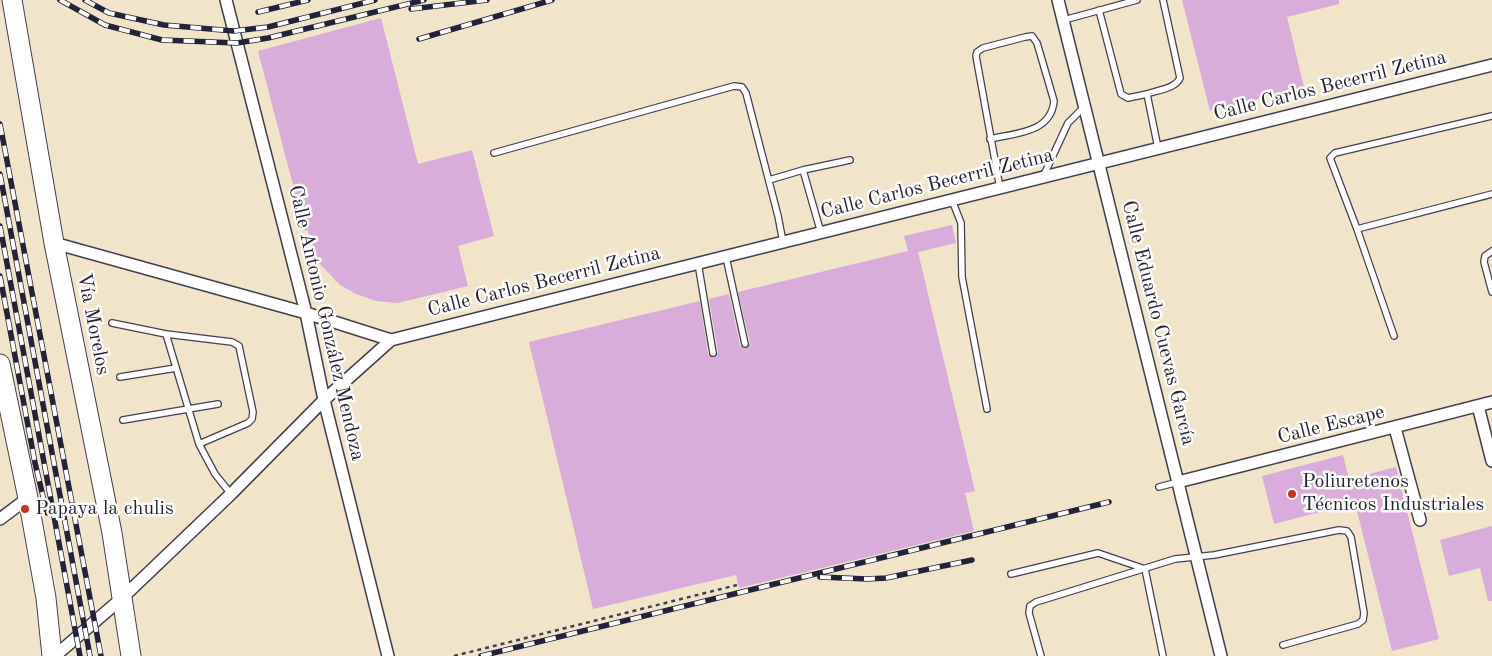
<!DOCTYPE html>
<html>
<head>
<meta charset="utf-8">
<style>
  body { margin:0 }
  canvas { display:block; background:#f1e4c8 }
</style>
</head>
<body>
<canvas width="1492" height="656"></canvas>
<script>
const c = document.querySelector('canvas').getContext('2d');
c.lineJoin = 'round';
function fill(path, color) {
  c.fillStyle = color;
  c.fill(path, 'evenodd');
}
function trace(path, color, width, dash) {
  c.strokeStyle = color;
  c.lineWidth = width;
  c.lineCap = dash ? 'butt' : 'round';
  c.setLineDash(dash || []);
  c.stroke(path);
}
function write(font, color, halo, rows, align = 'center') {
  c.font = font + ' "Old Standard TT",serif';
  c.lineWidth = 5;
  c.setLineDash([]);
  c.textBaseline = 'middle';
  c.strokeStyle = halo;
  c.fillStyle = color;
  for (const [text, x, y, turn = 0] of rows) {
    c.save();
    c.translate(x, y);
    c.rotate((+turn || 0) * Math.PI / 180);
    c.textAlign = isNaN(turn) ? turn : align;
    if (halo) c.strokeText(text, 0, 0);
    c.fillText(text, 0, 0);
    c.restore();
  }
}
fill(new Path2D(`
  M 1182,0 L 1339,0 L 1339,4 L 1287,17 L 1304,87 L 1210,111 Z
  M 381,18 L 418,164 L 472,150 L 494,236 L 458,246 L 468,286 L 398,303 L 376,301 L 356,294 L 340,285 L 319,263 L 311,245 L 308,230 L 305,231 L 258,51 Z
  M 952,225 L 956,243 L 918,252 L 975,491 L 965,493 L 974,531 L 739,588 L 736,575 L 593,609 L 529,342 L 700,301 L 708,354 L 711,357 L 714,357 L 718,352 L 709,299 L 729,294 L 740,345 L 743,348 L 746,348 L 750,343 L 738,292 L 908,251 L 904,236 Z
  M 1343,455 L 1349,479 L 1396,467 L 1439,639 L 1392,651 L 1355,503 L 1274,524 L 1262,476 Z
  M 1492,526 L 1492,601 L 1488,601 L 1480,568 L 1449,576 L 1440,540 Z`), '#d9acdb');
const service = new Path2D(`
  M 1099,10 L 1121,94 L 1128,98 L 1147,94
  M 1064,20 L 1137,0
  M 1492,116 L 1335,153 L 1330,158 L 1357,229 L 1492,194
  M 990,139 C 1016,133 1051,133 1054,101 L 1037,43 L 1032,36 L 1025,37 L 983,48 L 977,52 L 976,56 L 1000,188
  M 1158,148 L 1147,94 C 1157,90 1175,89 1180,78 L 1163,0
  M 494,153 L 734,86 L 742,87 L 746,93 L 778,216 L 783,242
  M 803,170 L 821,233
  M 1043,177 L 1068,123 L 1085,106
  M 769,180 L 803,170 L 850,160
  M 952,200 L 961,223 L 962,277 L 987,409
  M 1357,229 L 1394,336
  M 1492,251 L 1485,256 L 1484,262 L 1492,292
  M 726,257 L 745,344
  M 698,263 L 713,353
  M 112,323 L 166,334 L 232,342 L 239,346 L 253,412 L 252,419 L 248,423 L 199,444
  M 166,334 L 199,444 L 215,474 L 231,494
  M 120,377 L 176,368
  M 123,420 L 218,404
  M 1159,487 L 1178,482
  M 1011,574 L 1098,553 L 1145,569 L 1163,656
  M 1041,656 L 1029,613 L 1030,606 L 1036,602 L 1175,559 L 1214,555 L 1339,530 L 1347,531 L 1351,537 L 1364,613 L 1363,620 L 1358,624 L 1283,645`);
const minor = new Path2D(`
  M 226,0 L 306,313 L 324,400 L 388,656
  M 1058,0 L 1221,656
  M 54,243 L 306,313 L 391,340
  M 1478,406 L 1492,461
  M 1395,428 L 1420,520
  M 1178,482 L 1492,402
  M 0,519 L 28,498
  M 55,656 L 121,599 L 231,494 L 324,400 L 391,340 L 1492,65`);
const primary = new Path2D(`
  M 12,0 L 54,243 L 112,533 L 131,656
  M 0,364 L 28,498 L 46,598 L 52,656`);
trace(service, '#413f50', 8);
trace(minor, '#413f50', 14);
trace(primary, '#413f50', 21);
trace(new Path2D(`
  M 454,656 L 737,585`), '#413f50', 2.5, [4, 4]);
trace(service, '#fff', 5.5);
trace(minor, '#fff', 11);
trace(primary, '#fff', 19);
const rail = new Path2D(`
  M 60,0 L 105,25 L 162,40 L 237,43 L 268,38 L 424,0
  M 85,0 L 109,13 L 164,25 L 234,31 L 268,27 L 375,0
  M 411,9 L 487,0
  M 258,12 L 308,0
  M 419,39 L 552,0
  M 0,124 L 101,656
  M 0,174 L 90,656
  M 0,226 L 80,656
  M 0,276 L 35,463 L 47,513
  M 820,577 L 867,579 L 886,578 L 972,560
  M 481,656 L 1109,502`);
trace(rail, '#22223b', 5.5);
trace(rail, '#fdfcf7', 4, [11]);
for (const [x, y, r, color] of [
  [1292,494,5,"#c8321e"],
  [25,509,5,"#c8321e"]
]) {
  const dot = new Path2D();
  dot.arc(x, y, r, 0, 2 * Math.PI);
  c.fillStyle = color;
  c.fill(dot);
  trace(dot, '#fdfcf7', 2);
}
write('20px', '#22223b', '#fdfcf7', [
  ["Calle Carlos Becerril Zetina",1330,86,-14],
  ["Calle Carlos Becerril Zetina",937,184,-14],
  ["Calle Carlos Becerril Zetina",544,282,-14],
  ["Calle Antonio González Mendoza",326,323,77],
  ["Calle Eduardo Cuevas García",1158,323,76],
  ["Vía Morelos",93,324,79],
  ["Calle Escape",1331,425,-14]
]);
write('20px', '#22223b', '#fdfcf7', [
  ["Poliuretenos",1302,482],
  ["Técnicos Industriales",1302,505],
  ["Papaya la chulis",35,509]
], 'left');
</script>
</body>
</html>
